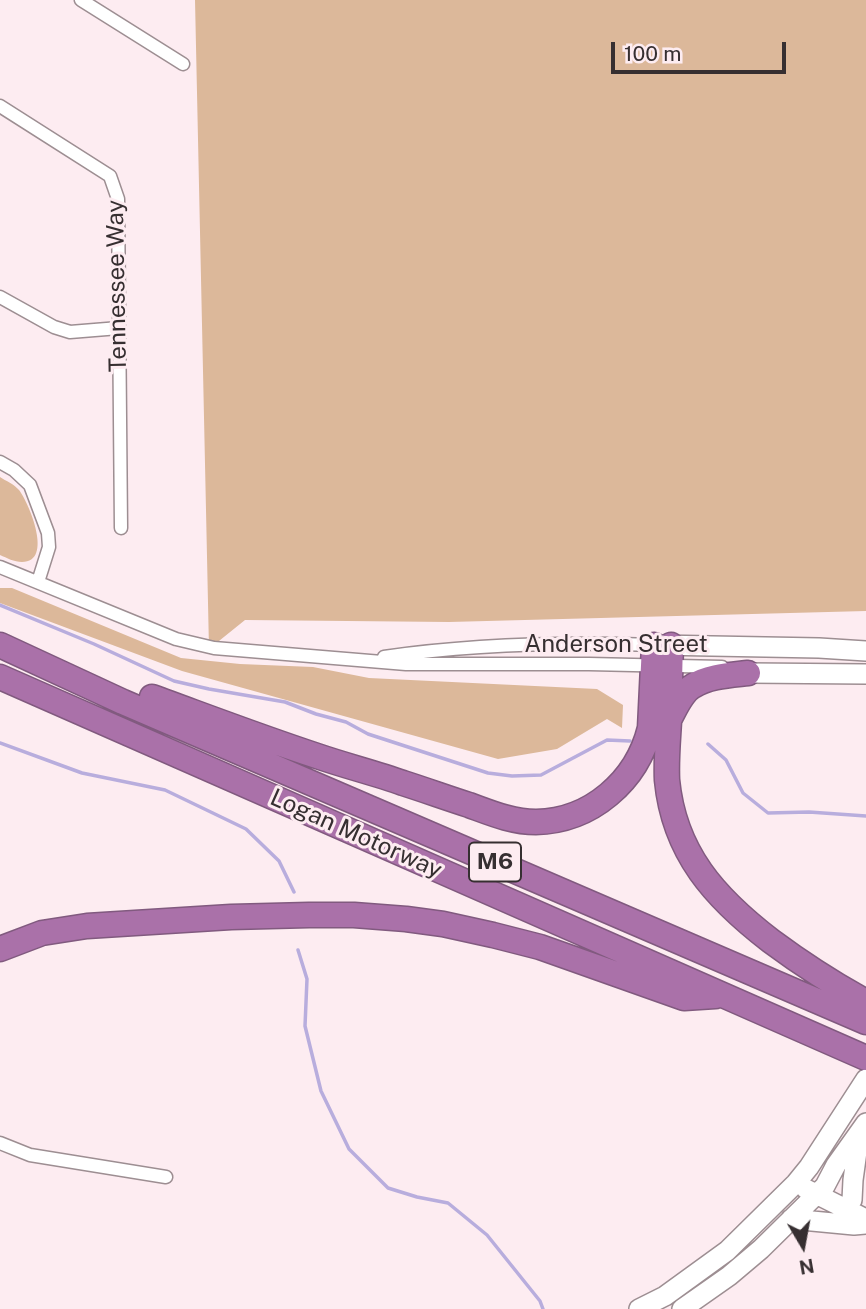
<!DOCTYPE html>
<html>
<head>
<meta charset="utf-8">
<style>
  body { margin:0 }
  #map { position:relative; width:866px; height:1309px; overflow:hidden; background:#fdecf1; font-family:"Public Sans",sans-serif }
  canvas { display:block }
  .north { position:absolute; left:768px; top:1211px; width:70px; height:70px; -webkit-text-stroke:5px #fdecf1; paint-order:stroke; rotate:170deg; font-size:19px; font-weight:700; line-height:28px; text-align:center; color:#362f31 }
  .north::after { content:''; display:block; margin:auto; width:24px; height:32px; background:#362f31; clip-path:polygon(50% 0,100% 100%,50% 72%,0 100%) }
  .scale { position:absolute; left:611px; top:42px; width:175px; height:32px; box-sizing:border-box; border:4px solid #362f31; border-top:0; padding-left:9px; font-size:21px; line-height:24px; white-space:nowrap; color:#362f31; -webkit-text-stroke:5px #fdecf1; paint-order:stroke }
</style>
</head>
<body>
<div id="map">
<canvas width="866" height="1309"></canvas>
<div class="north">N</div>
<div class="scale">100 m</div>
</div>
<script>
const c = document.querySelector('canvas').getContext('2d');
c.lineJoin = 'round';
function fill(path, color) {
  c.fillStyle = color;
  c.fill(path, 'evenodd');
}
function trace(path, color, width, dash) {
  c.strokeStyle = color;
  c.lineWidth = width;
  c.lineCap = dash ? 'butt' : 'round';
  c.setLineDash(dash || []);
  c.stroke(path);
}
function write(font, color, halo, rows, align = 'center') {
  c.font = font + ' "Public Sans",sans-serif';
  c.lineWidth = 6;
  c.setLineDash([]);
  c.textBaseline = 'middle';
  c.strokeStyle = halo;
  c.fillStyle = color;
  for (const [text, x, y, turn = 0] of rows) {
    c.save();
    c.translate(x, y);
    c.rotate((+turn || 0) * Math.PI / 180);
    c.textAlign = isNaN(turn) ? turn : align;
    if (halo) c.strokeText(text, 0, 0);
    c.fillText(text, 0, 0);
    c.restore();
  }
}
fill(new Path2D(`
  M 195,0 L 866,0 L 866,611 L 449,622 L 245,620 L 209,649 Z
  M 0,477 C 6,481 14,484 19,490 C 29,503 54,562 22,562 C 14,562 7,558 0,555 Z
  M 0,588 L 12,588 L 181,658 L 240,664 L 313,667 L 369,678 L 597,689 L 623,705 L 622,728 L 607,719 L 557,749 L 498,759 L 182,671 L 0,603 Z`), '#dcb89a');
trace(new Path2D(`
  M 0,605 L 94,644 L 174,681 L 209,689 L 285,702 L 316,714 L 346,722 L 368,734 L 488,773 L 512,776 L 541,775 L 607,740 L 630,741
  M 0,743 L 82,773 L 165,790 L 246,829 L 279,861 L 294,892
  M 708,744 L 726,760 L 743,793 L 768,813 L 809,812 L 866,816
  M 298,950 L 307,979 L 305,1026 L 321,1091 L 349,1149 L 388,1188 L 417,1197 L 448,1203 L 487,1235 L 540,1301 L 543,1309`), '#b8addd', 3.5);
const street = new Path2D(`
  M 81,0 L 183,64
  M 0,106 L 110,176 L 118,199 L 121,528
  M 0,297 L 54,327 L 70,332 L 119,328
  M 0,462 L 14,470 L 30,485 L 48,533 L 49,547 L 38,582
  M 0,567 L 176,639 L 214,648 L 406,664 L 589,664 L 722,667
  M 384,657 C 474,644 563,642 654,645
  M 0,1143 L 30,1155 L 166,1177`);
const secondary = new Path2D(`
  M 658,645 L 819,648 L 866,651
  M 748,673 L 866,674
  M 806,1189 L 866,1219
  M 852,1200 L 853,1180 L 859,1137
  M 791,1219 L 854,1225 L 866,1224
  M 639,1309 L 665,1296 L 727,1251 L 796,1183 L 809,1167 L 866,1079
  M 682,1309 L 729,1276 L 761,1249 L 825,1186 L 836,1165 L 866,1123`);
const highway = new Path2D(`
  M 0,645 L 123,702 L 866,1022
  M 671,645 C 670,671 670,696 669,721 C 668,740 666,760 667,780 C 674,853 715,898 771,941 C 802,964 833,984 866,1002
  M 0,677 L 866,1058
  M 152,697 C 207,717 262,738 317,756 C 346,766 375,773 403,783 C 425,790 447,798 469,805 C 491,813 512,822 536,822 C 591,821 637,781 650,728 L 654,645
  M 670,718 C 676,707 682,692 693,686 C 708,676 730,675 748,673
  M 0,949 L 42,933 L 87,926 L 231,917 L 309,915 L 354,915 L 406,919 L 443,924 L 493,935 L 540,947 L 684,998 L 715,996`);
trace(street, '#9d8e92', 15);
trace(secondary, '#9d8e92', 22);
trace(highway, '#815a7f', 27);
trace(street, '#fff', 12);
trace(secondary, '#fff', 19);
trace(highway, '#aa71a9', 24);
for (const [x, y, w] of [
  [495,862,52]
]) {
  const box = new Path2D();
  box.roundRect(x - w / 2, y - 19.5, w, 39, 5);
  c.fillStyle = '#fdecf1';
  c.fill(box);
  trace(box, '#362f31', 2);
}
write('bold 23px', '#362f31', null, [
  ["M6",495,862]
]);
write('24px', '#362f31', '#fdecf1', [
  ["Tennessee Way",117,286,-91],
  ["Anderson Street",616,645],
  ["Logan Motorway",356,834,24]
]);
</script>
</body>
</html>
